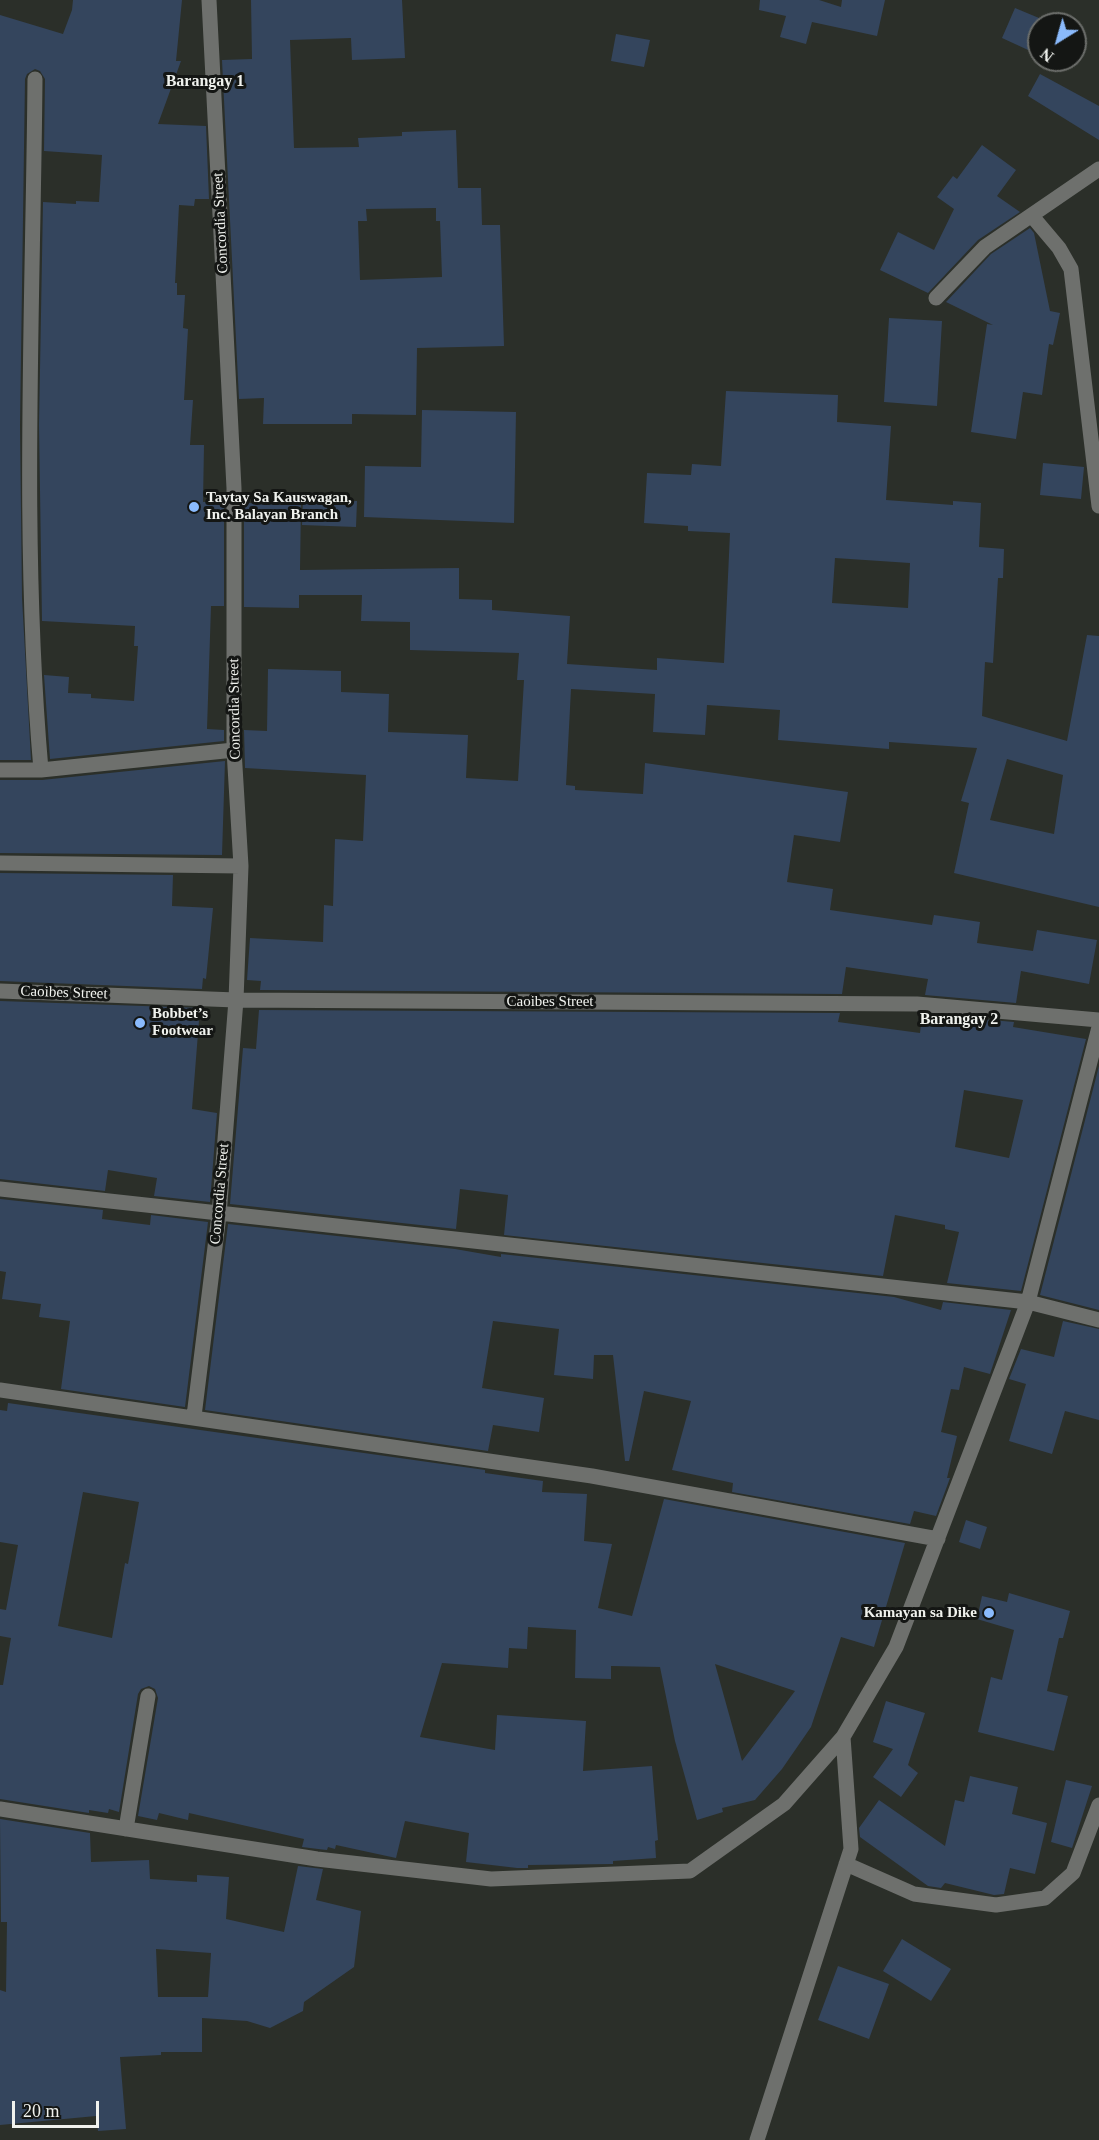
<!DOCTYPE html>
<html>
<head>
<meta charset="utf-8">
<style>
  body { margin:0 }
  #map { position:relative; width:1099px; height:2140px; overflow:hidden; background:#2b2f29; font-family:"Times New Roman",serif }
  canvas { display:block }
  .north { position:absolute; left:1027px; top:12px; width:60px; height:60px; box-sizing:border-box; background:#141614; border:2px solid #6c6e6b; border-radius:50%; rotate:217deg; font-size:16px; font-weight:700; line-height:24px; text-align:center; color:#f0f2ee }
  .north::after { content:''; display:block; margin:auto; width:21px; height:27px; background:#8abafc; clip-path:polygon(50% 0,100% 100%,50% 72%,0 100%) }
  .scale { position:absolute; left:12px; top:2101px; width:87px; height:27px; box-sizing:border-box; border:3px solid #f0f2ee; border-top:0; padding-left:8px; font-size:18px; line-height:21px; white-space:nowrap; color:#f0f2ee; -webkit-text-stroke:4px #141614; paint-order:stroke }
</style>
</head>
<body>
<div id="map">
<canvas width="1099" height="2140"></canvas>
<div class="north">N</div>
<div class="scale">20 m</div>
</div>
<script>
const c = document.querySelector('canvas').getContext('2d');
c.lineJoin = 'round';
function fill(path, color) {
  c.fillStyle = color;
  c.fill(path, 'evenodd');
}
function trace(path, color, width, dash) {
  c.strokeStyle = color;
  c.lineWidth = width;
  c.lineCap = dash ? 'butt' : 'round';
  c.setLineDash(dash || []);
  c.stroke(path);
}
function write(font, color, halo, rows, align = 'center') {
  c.font = font + ' "Times New Roman",serif';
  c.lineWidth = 6;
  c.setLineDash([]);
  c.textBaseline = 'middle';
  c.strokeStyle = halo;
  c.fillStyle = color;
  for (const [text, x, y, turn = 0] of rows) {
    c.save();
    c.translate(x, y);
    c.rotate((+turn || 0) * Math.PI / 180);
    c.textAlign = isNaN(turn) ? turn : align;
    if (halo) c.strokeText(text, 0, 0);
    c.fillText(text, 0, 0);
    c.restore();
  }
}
fill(new Path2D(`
  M 73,0 L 182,0 L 176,61 L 181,61 L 158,124 L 206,126 L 209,199 L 195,199 L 194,206 L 179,205 L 175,283 L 177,283 L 177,295 L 185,295 L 183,328 L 188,329 L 184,400 L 193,400 L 190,445 L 204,445 L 203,502 L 224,502 L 224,606 L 211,606 L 207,729 L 224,730 L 224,741 L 50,759 L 44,675 L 69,677 L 68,693 L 91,694 L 91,698 L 134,701 L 138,646 L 134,646 L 135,626 L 42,621 L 39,425 L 43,202 L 76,204 L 76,201 L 99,202 L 102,155 L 44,151 L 45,79 L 40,71 L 35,69 L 27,74 L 25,79 L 20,425 L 22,598 L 31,760 L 0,760 L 0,15 L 63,34 L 72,10 Z
  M 251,0 L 402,0 L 405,58 L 352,60 L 351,38 L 290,40 L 294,148 L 359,147 L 358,138 L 402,136 L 402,132 L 456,130 L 458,188 L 481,188 L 482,225 L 500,225 L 504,346 L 417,348 L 416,415 L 352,414 L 352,424 L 263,424 L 264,398 L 239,399 L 222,60 L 252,59 ZM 436,208 L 436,221 L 440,221 L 442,277 L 360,280 L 358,221 L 367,221 L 366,209 Z
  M 760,0 L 819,0 L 841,7 L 842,0 L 885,0 L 877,36 L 812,22 L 806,44 L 780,37 L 786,16 L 759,10 Z
  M 1015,8 L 1039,18 L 1039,55 L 1002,38 Z
  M 616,34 L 650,40 L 644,67 L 611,61 Z
  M 1040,74 L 1099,106 L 1099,140 L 1028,96 Z
  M 982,145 L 1016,170 L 997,196 L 1020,212 L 978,240 L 928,293 L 880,270 L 898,232 L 934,250 L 954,209 L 937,197 L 953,176 L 957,179 Z
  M 1030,228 L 1034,233 L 1050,311 L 1060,313 L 1053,345 L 1049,344 L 1042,395 L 1023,392 L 1016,439 L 971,432 L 987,324 L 993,325 L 946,302 L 991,254 Z
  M 889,318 L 942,321 L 937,406 L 884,402 Z
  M 726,391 L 838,395 L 837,422 L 891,426 L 886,500 L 953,505 L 953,501 L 981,503 L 979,547 L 1004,549 L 1003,578 L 998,578 L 993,663 L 985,662 L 982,716 L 1067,741 L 1087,635 L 1099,636 L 1099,907 L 954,873 L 969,803 L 961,801 L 977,748 L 889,742 L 889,749 L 778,740 L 780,710 L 707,705 L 705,735 L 653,732 L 655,694 L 571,689 L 566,785 L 575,786 L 575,790 L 643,794 L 645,763 L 848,792 L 840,842 L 794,835 L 787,882 L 833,889 L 830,910 L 932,925 L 934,915 L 980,922 L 977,943 L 1033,951 L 1037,930 L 1097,940 L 1089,984 L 1021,971 L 1016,1003 L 925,995 L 928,979 L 846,967 L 842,994 L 260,990 L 261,981 L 247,980 L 250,938 L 323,942 L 324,905 L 333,906 L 335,839 L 363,841 L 366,775 L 245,768 L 244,730 L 267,731 L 268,669 L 341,671 L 341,692 L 389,694 L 388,732 L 468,735 L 466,778 L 518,781 L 524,680 L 517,680 L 519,653 L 410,650 L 410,622 L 361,621 L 362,595 L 299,595 L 299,608 L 244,607 L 244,503 L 301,504 L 300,570 L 459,568 L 459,599 L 492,600 L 492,610 L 570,616 L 567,664 L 657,670 L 657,658 L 724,663 L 730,533 L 688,531 L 688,526 L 644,523 L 647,473 L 691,475 L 692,464 L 721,466 ZM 835,558 L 910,563 L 908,608 L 832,603 ZM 1007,759 L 1063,775 L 1054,834 L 990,820 Z
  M 422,410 L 516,412 L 514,523 L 364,517 L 365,466 L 421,467 Z
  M 1043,463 L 1084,467 L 1081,499 L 1040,495 Z
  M 303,500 L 357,501 L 356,527 L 302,525 Z
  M 225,761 L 222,855 L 0,853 L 0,780 L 42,780 Z
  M 0,873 L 173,875 L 172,906 L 213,908 L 206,979 L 203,978 L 202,989 L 0,981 Z
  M 0,1001 L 200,1008 L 192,1109 L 217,1113 L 210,1202 L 154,1196 L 157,1178 L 108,1170 L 105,1191 L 0,1179 Z
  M 259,1010 L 840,1013 L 838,1022 L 920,1033 L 922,1014 L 1014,1022 L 1013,1027 L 1086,1039 L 1021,1291 L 947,1283 L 959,1232 L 945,1229 L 945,1225 L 895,1215 L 883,1276 L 504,1235 L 508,1195 L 460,1189 L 456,1229 L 230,1204 L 243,1048 L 256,1049 ZM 964,1090 L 1023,1100 L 1009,1158 L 955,1147 Z
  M 1099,1066 L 1099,1310 L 1040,1295 Z
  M 0,1199 L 103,1210 L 102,1219 L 150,1225 L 151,1215 L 208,1222 L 185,1407 L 61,1389 L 70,1321 L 39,1317 L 41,1304 L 2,1299 L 6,1272 L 0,1271 Z
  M 228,1224 L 455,1249 L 501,1257 L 501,1254 L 894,1297 L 941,1310 L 943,1302 L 1011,1310 L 990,1374 L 964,1367 L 959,1390 L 951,1389 L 941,1432 L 957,1436 L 947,1478 L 950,1478 L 936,1516 L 914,1511 L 910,1524 L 732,1492 L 733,1483 L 672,1470 L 691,1401 L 644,1391 L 629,1461 L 625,1461 L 613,1355 L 594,1355 L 593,1379 L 554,1375 L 559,1329 L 493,1321 L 482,1388 L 544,1398 L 539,1432 L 493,1425 L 488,1451 L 205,1410 Z
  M 1063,1321 L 1099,1329 L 1099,1420 L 1065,1411 L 1052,1454 L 1009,1441 L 1026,1384 L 1009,1379 L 1021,1349 L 1054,1357 Z
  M 8,1403 L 485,1470 L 485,1473 L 543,1481 L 542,1492 L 587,1494 L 584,1541 L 612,1544 L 598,1608 L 632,1616 L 664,1499 L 905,1543 L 874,1647 L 841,1637 L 811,1727 L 782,1769 L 755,1800 L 722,1808 L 723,1812 L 697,1820 L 675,1741 L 660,1667 L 611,1666 L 611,1679 L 575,1678 L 576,1630 L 528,1627 L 527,1649 L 509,1648 L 508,1668 L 442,1663 L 420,1737 L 495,1750 L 497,1715 L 586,1721 L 583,1771 L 652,1766 L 658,1840 L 655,1841 L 656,1858 L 613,1861 L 613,1864 L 528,1865 L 528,1868 L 517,1868 L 466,1862 L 469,1833 L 405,1821 L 396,1858 L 336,1845 L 335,1849 L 328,1847 L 327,1850 L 318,1849 L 302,1847 L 304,1839 L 189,1813 L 188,1820 L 159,1813 L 157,1820 L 138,1816 L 158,1698 L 155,1689 L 149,1686 L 141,1689 L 138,1694 L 119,1812 L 109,1809 L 108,1813 L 89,1810 L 89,1813 L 0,1799 L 0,1685 L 3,1685 L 11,1638 L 0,1636 L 0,1609 L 6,1610 L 18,1545 L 0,1542 L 0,1410 L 7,1411 ZM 83,1492 L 139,1502 L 128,1564 L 125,1563 L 112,1638 L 58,1626 ZM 715,1664 L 795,1691 L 742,1761 Z
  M 966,1520 L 987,1527 L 980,1549 L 959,1542 Z
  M 1009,1593 L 1070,1611 L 1063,1638 L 1059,1638 L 1047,1691 L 1068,1696 L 1054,1751 L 978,1732 L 991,1677 L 1002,1680 L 1014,1630 L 977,1619 L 982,1596 L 1007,1602 Z
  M 886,1701 L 925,1713 L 908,1765 L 918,1773 L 901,1797 L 873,1777 L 893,1749 L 873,1742 Z
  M 970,1776 L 1018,1787 L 1012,1814 L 1047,1823 L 1035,1874 L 1010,1868 L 1004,1894 L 994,1895 L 945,1883 L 941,1888 L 928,1886 L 860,1837 L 859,1828 L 879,1800 L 945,1846 L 955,1800 L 964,1802 Z
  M 1066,1780 L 1092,1786 L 1072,1848 L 1051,1842 Z
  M 0,1819 L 90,1833 L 91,1862 L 149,1860 L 150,1879 L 197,1882 L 197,1875 L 229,1877 L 226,1919 L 284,1932 L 298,1866 L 323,1869 L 316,1900 L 361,1911 L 354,1967 L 304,2002 L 303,2011 L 270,2028 L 247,2021 L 202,2018 L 202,2052 L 161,2052 L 161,2055 L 120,2057 L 126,2129 L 98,2131 L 96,2116 L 0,2125 L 0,1990 L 6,1992 L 7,1922 L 1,1922 ZM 156,1949 L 211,1953 L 208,1997 L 158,1997 Z
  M 902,1939 L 951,1969 L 931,2001 L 883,1971 Z
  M 838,1966 L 889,1984 L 869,2039 L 818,2020 Z`), '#34455d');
trace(new Path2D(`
  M 35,79 C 33,309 21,541 41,770
  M 1032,216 L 1059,248 L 1071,269 L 1099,506
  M 936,298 L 985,247 L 1099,169
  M 0,770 L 41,770 L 234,750
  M 0,863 L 241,866
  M 0,991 L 236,1000 L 917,1004 L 1099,1020
  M 0,1189 L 1028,1302 L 1099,1320
  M 0,1390 L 592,1476 L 938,1539
  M 194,1416 L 219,1215 L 236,1000 L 241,866 L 234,750 L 234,488 L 209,0
  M 0,1809 L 317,1859 L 491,1879 L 690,1871 L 784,1804 L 843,1737 L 896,1647 L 1028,1302 L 1099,1027
  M 126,1829 L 148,1696
  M 846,1864 L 914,1894 L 996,1905 L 1045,1898 L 1073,1873 L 1099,1805
  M 757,2140 L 851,1849 L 843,1737`), '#6e706d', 15);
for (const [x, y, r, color] of [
  [194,507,6,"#8abafc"],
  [140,1023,6,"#8abafc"],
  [989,1613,6,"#8abafc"]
]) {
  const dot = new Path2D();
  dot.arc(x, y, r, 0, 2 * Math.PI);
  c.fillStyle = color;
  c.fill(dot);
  trace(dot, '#141614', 2);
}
write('15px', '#f0f2ee', '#141614', [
  ["Concordia Street",221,223,-93],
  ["Concordia Street",235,709,-91],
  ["Caoibes Street",64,993,2],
  ["Caoibes Street",550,1002],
  ["Concordia Street",220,1194,-85]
]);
write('bold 15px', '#f0f2ee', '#141614', [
  ["Taytay Sa Kauswagan,",206,498],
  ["Inc. Balayan Branch",206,515],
  ["Bobbet’s",152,1014],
  ["Footwear",152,1031],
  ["Kamayan sa Dike",977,1613,"right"]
], 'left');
write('bold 16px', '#f0f2ee', '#141614', [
  ["Barangay 1",205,82],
  ["Barangay 2",959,1020]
]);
</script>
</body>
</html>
